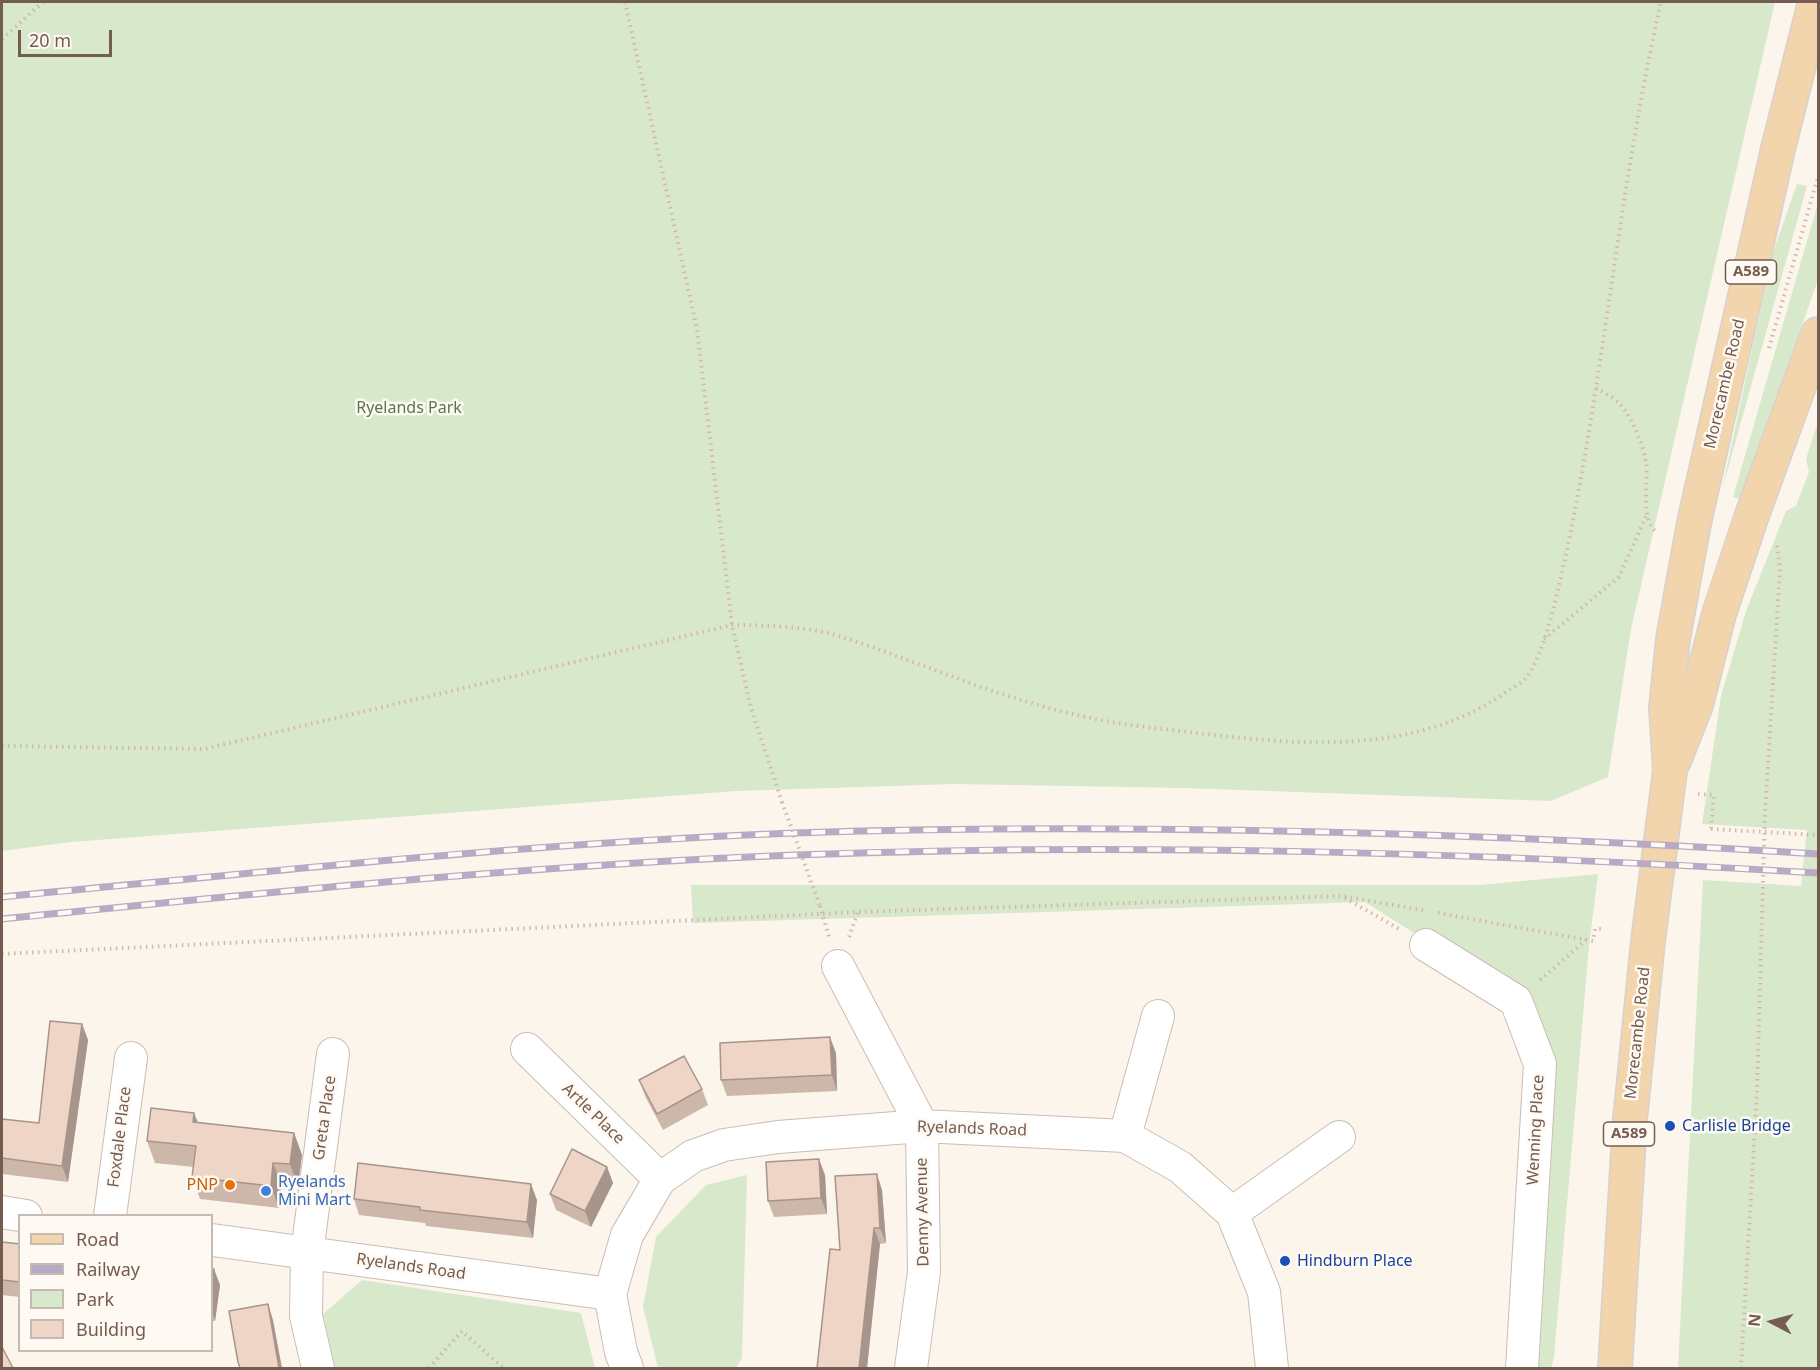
<!DOCTYPE html>
<html>
<head>
<meta charset="utf-8">
<style>
  body { margin:0 }
  #map { position:relative; width:1820px; height:1370px; overflow:hidden; background:#fbf5ec; font-family:"Noto Sans",sans-serif }
  canvas { display:block }
  .frame { position:absolute; inset:0; border:3px solid #745c51; pointer-events:none }
  .legend { position:absolute; left:18px; top:1214px; width:195px; height:138px; box-sizing:border-box; background:#fef9f2; border:2px solid #c7bab2; margin:0; padding:8px 10px; list-style:none; font-size:18px; color:#745c51 }
  .legend li { display:flex; align-items:center; gap:12px; height:30px }
  .legend b { width:30px; border:2px solid #c7bab2 }
  .north { position:absolute; left:1742px; top:1292px; width:60px; height:60px; -webkit-text-stroke:4px #fef9f2; paint-order:stroke; rotate:276deg; font-size:16px; font-weight:700; line-height:24px; text-align:center; color:#745c51 }
  .north::after { content:''; display:block; margin:auto; width:21px; height:27px; background:#745c51; clip-path:polygon(50% 0,100% 100%,50% 72%,0 100%) }
  .scale { position:absolute; left:18px; top:30px; width:94px; height:27px; box-sizing:border-box; border:3px solid #745c51; border-top:0; padding-left:8px; font-size:18px; line-height:21px; white-space:nowrap; color:#745c51; -webkit-text-stroke:4px #fef9f2; paint-order:stroke }
</style>
</head>
<body>
<div id="map">
<canvas width="1820" height="1370"></canvas>
<div class="frame"></div>
<ul class="legend">
<li><b style="height:8px;background:#f2d5ac"></b>Road</li>
<li><b style="height:8px;background:#b8aac5"></b>Railway</li>
<li><b style="height:16px;background:#d8e8cb"></b>Park</li>
<li><b style="height:16px;background:#eed5c6"></b>Building</li>
</ul>
<div class="north">N</div>
<div class="scale">20 m</div>
</div>
<script>
const c = document.querySelector('canvas').getContext('2d');
c.lineJoin = 'round';
function fill(path, color) {
  c.fillStyle = color;
  c.fill(path, 'evenodd');
}
function trace(path, color, width, dash) {
  c.strokeStyle = color;
  c.lineWidth = width;
  c.lineCap = dash ? 'butt' : 'round';
  c.setLineDash(dash || []);
  c.stroke(path);
}
function write(font, color, halo, rows, align = 'center') {
  c.font = font + ' "Noto Sans",sans-serif';
  c.lineWidth = 5;
  c.setLineDash([]);
  c.textBaseline = 'middle';
  c.strokeStyle = halo;
  c.fillStyle = color;
  for (const [text, x, y, turn = 0] of rows) {
    c.save();
    c.translate(x, y);
    c.rotate((+turn || 0) * Math.PI / 180);
    c.textAlign = isNaN(turn) ? turn : align;
    if (halo) c.strokeText(text, 0, 0);
    c.fillText(text, 0, 0);
    c.restore();
  }
}
fill(new Path2D(`
  M 2,2 L 1775,2 L 1631,629 L 1608,777 L 1551,801 L 1184,788 L 954,784 L 736,791 L 71,842 L 2,851 Z
  M 1797,184 L 1807,186 L 1722,490 L 1772,255 Z
  M 1818,203 L 1818,280 L 1740,499 L 1733,497 Z
  M 1818,422 L 1818,1368 L 1678,1368 L 1703,880 L 1801,886 L 1807,830 L 1702,824 L 1721,696 L 1746,611 L 1786,511 L 1796,506 L 1809,472 L 1806,459 Z
  M 1598,874 L 1589,946 L 1554,1357 L 1551,1368 L 1537,1368 L 1522,1001 L 1365,902 L 693,923 L 691,885 L 1479,885 Z
  M 747,1175 L 742,1358 L 736,1368 L 658,1368 L 643,1307 L 656,1237 L 706,1185 Z
  M 362,1280 L 581,1313 L 595,1368 L 335,1368 L 323,1314 Z`), '#d8e8cb');
const minor = new Path2D(`
  M 1426,945 L 1516,1001 L 1540,1064 L 1522,1368
  M 838,966 L 922,1126 L 924,1272 L 911,1368
  M 527,1049 L 660,1179
  M 1125,1136 L 1158,1016
  M 2,1212 L 26,1216
  M 1232,1213 L 1339,1137
  M 110,1216 L 131,1058
  M 212,1240 L 610,1294
  M 318,1368 L 306,1316 L 307,1253 L 333,1054
  M 627,1368 L 621,1352 L 610,1294 L 627,1235 L 660,1179 L 693,1156 L 724,1145 L 778,1137 L 922,1126 L 1125,1136 L 1180,1167 L 1232,1213 L 1264,1292 L 1272,1368`);
const primary = new Path2D(`
  M 1674,761 L 1696,705 L 1719,614 L 1751,518 L 1818,334
  M 1615,1368 L 1630,1120 L 1648,941 L 1670,771 L 1666,708 L 1673,639 L 1694,523 L 1778,149 L 1815,2`);
trace(minor, '#ccbdb3', 34);
trace(primary, '#d8d1ce', 36);
trace(new Path2D(`
  M 625,2 L 697,329 L 732,625 L 751,708 L 782,802
  M 2,39 L 43,2
  M 1769,348 L 1818,177
  M 1596,388 C 1603,392 1613,397 1619,403 C 1632,417 1643,444 1646,462 C 1649,482 1639,521 1658,533
  M 1544,639 L 1619,577 L 1647,514
  M 2,746 L 204,749 L 732,625 C 762,625 793,626 823,632 C 857,640 890,654 924,666 C 979,687 1033,706 1091,718 C 1123,725 1156,728 1189,732 C 1293,745 1415,757 1506,692 C 1512,688 1520,684 1525,679 C 1545,658 1560,580 1567,550 C 1605,368 1620,182 1661,2
  M 1698,794 L 1714,795 L 1711,829
  M 1345,898 L 1401,930
  M 820,906 L 829,937
  M 1438,913 L 1593,941 L 1595,929 L 1601,929
  M 849,937 L 858,912
  M 2,954 L 858,912 L 1342,896 L 1427,911
  M 1540,980 L 1586,940
  M 429,1368 L 462,1331 L 503,1368
  M 1741,1368 L 1757,1092 L 1765,813 L 1780,569 L 1777,545`), '#d3b8a9', 4, [1.5, 4.5]);
trace(minor, '#fff', 32);
trace(primary, '#f2d5ac', 33);
const rail = new Path2D(`
  M 2,897 C 265,872 529,843 795,833 C 1136,822 1478,833 1818,854
  M 2,919 C 265,893 529,865 795,855 C 1136,842 1478,853 1818,873`);
trace(rail, '#b8aac5', 7);
trace(rail, '#fef9f2', 4.5, [14]);
trace(new Path2D(`
  M 782,802 L 820,906
  M 1711,829 L 1818,835`), '#d3b8a9', 4, [1.5, 4.5]);
fill(new Path2D(`
  M 82,1024 L 88,1040 L 68,1182 L 2,1174 L 2,1119 L 39,1123 Z
  M 836,1053 L 837,1091 L 727,1096 L 721,1080 Z
  M 639,1080 L 702,1089 L 708,1105 L 663,1130 L 645,1096 Z
  M 194,1113 L 198,1122 L 294,1133 L 302,1155 L 298,1186 L 281,1184 L 279,1208 L 200,1199 L 192,1177 L 194,1167 L 155,1163 L 147,1141 Z
  M 607,1167 L 613,1183 L 591,1227 L 556,1210 L 550,1194 Z
  M 825,1175 L 827,1214 L 774,1217 L 768,1201 Z
  M 882,1190 L 886,1243 L 880,1244 L 867,1368 L 817,1368 Z
  M 354,1199 L 537,1200 L 533,1238 L 426,1226 L 425,1223 L 359,1215 Z
  M 2,1242 L 20,1244 L 20,1297 L 2,1295 Z
  M 212,1269 L 220,1285 L 215,1321 L 212,1321 Z`), '#cdb7aa');
fill(new Path2D(`
  M 82,1024 L 88,1040 L 68,1182 L 62,1166 Z
  M 830,1037 L 836,1053 L 837,1091 L 832,1075 Z
  M 194,1113 L 202,1135 L 193,1122 Z
  M 294,1133 L 302,1155 L 298,1186 L 290,1164 Z
  M 819,1159 L 825,1175 L 827,1214 L 821,1198 Z
  M 273,1163 L 281,1184 L 279,1208 L 271,1186 Z
  M 607,1167 L 613,1183 L 591,1227 L 585,1211 Z
  M 877,1174 L 882,1190 L 886,1243 L 880,1228 Z
  M 531,1184 L 537,1200 L 533,1238 L 527,1222 Z
  M 874,1228 L 880,1244 L 867,1368 L 859,1368 Z
  M 214,1269 L 220,1285 L 215,1321 L 212,1312 L 212,1286 Z
  M 268,1304 L 273,1320 L 282,1368 L 279,1368 Z`), '#a7958b');
const building = new Path2D(`
  M 50,1021 L 82,1024 L 62,1166 L 2,1158 L 2,1119 L 39,1123 Z
  M 830,1037 L 832,1075 L 721,1080 L 720,1043 Z
  M 684,1056 L 702,1089 L 657,1114 L 639,1080 Z
  M 151,1108 L 194,1113 L 193,1122 L 294,1133 L 290,1164 L 273,1163 L 271,1186 L 192,1177 L 196,1146 L 147,1141 Z
  M 572,1149 L 607,1167 L 585,1211 L 550,1194 Z
  M 819,1159 L 821,1198 L 768,1201 L 766,1162 Z
  M 358,1163 L 531,1184 L 527,1222 L 420,1210 L 420,1207 L 354,1199 Z
  M 877,1174 L 880,1228 L 874,1228 L 859,1368 L 817,1368 L 830,1249 L 840,1250 L 835,1176 Z
  M 2,1242 L 20,1244 L 20,1282 L 2,1280 Z
  M 212,1269 L 214,1269 L 212,1286 Z
  M 268,1304 L 279,1368 L 240,1368 L 238,1362 L 229,1311 Z
  M 2,1346 L 2,1347 L 13,1368 L 2,1368 Z`);
fill(building, '#eed5c6');
trace(building, '#a7958b', 1.5);
for (const [x, y, r, color] of [
  [1670,1126,6,"#1a4fb4"],
  [230,1185,6,"#e8710a"],
  [266,1191,6,"#3f7fe0"],
  [1285,1261,6,"#1a4fb4"]
]) {
  const dot = new Path2D();
  dot.arc(x, y, r, 0, 2 * Math.PI);
  c.fillStyle = color;
  c.fill(dot);
  trace(dot, '#fef9f2', 2);
}
for (const [x, y, w] of [
  [1751,272,51],
  [1629,1134,51]
]) {
  const box = new Path2D();
  box.roundRect(x - w / 2, y - 12, w, 24, 4.5);
  c.fillStyle = '#fef9f2';
  c.fill(box);
  trace(box, '#745c51', 1.5);
}
write('bold 15px', '#745c51', null, [
  ["A589",1751,272],
  ["A589",1629,1134]
]);
write('16px', '#745c51', '#fef9f2', [
  ["Morecambe Road",1725,384,-77],
  ["Morecambe Road",1638,1033,-84],
  ["Artle Place",593,1114,44],
  ["Greta Place",325,1118,-82],
  ["Ryelands Road",972,1129,2],
  ["Wenning Place",1536,1130,-87],
  ["Foxdale Place",120,1137,-83],
  ["Denny Avenue",923,1212,-91],
  ["Ryelands Road",411,1267,8]
]);
write('16px', '#59784a', '#fef9f2', [
  ["Ryelands Park",409,408]
]);
write('16px', '#164399', '#fef9f2', [
  ["Carlisle Bridge",1682,1126],
  ["Hindburn Place",1297,1261]
], 'left');
write('16px', '#366cbe', '#fef9f2', [
  ["Ryelands",278,1182],
  ["Mini Mart",278,1200]
], 'left');
write('16px', '#c56008', '#fef9f2', [
  ["PNP",218,1185]
], 'right');
</script>
</body>
</html>
